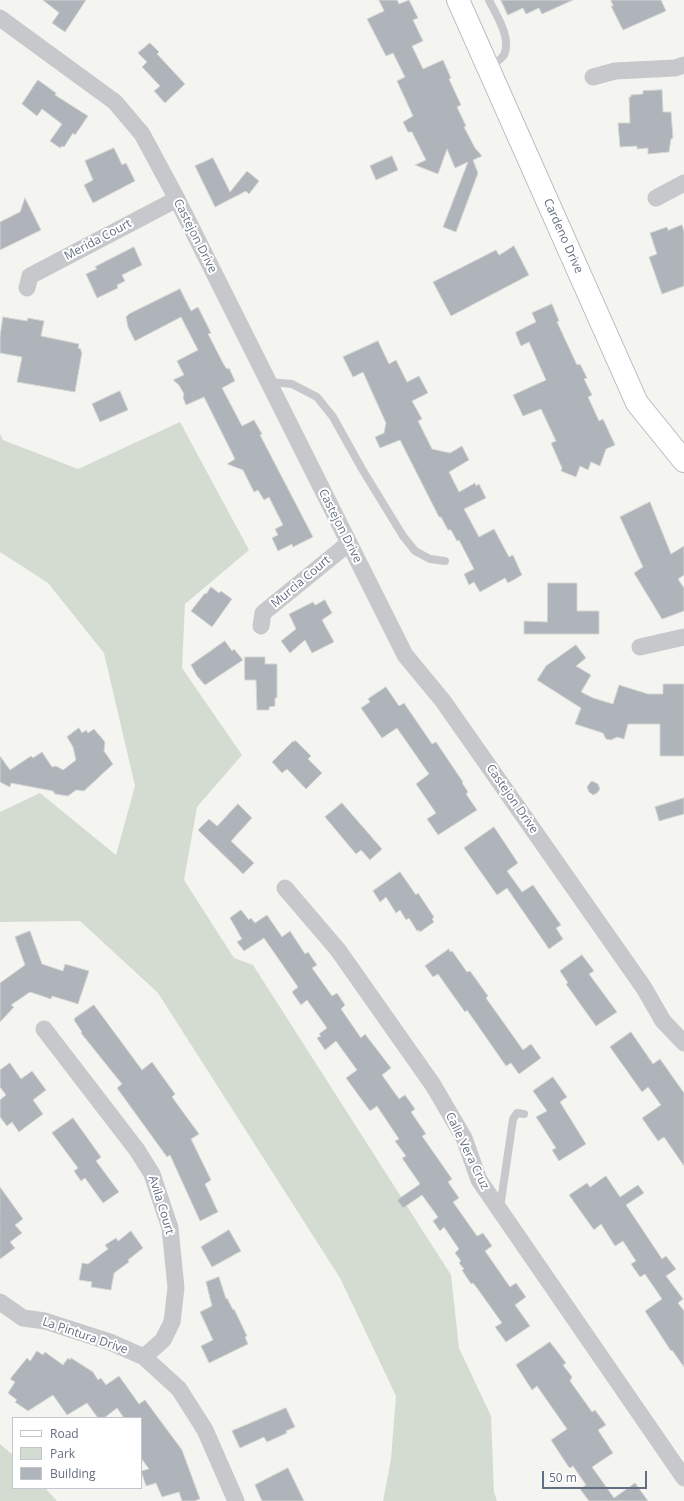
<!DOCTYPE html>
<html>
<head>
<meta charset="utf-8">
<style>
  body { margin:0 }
  #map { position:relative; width:684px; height:1501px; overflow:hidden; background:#f4f5f0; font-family:"Open Sans",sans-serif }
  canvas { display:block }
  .legend { position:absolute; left:12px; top:1417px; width:130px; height:72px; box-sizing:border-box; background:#fff; border:1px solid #c1c5cd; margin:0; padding:5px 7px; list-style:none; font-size:12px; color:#636e82 }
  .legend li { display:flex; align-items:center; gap:8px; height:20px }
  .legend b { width:20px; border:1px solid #c1c5cd }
  .scale { position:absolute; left:542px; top:1471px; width:105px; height:18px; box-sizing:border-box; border:2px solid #636e82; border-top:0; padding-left:5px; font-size:12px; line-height:14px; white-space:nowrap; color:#636e82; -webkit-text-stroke:3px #fff; paint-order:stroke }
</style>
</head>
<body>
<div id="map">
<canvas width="684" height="1501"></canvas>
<ul class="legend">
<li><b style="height:5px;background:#fff"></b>Road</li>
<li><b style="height:11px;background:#d4dcd1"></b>Park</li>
<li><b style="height:11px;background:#afb4ba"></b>Building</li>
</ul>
<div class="scale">50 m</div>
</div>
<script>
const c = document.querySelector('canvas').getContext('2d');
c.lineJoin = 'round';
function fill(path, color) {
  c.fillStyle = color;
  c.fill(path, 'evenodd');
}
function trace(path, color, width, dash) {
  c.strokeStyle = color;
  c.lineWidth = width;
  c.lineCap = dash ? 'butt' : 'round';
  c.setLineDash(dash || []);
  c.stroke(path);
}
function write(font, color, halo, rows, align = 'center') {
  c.font = font + ' "Open Sans",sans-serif';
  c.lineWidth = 4;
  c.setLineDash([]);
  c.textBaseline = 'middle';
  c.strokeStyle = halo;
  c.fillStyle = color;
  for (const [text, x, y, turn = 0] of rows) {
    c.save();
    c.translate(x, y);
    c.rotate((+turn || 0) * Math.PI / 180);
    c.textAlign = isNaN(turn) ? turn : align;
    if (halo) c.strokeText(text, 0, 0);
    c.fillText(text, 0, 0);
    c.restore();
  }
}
fill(new Path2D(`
  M 180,422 L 249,550 L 185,604 L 182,668 L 242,755 L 197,807 L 184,880 L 234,958 L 253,965 L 451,1275 L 459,1348 L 491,1416 L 494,1492 L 497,1501 L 383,1501 L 391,1459 L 396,1396 L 340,1278 L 158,993 L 80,921 L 0,922 L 0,812 L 40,793 L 116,855 L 135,786 L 104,653 L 48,583 L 0,552 L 0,434 L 3,440 L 78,469 Z
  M 0,1444 L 13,1455 L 13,1488 L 45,1488 L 57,1501 L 0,1501 Z`), '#d4dcd1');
const building = new Path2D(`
  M 43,0 L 86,0 L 65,32 L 52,23 L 59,13 Z
  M 379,0 L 397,0 L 399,4 L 409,0 L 418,18 L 413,20 L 423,41 L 412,46 L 423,69 L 443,60 L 451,78 L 449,79 L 461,105 L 457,107 L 466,126 L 464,127 L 475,148 L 482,156 L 473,160 L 478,173 L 456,232 L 443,227 L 468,162 L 455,168 L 447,149 L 438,174 L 415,165 L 426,160 L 412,132 L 408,132 L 403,122 L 413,116 L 397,81 L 405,77 L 393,53 L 386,56 L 367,19 L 384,11 Z
  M 501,0 L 573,0 L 542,14 L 539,8 L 526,14 L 523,8 L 508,15 Z
  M 611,0 L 661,0 L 666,11 L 623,30 L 611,6 L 613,6 Z
  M 150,43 L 159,52 L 157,54 L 185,84 L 165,103 L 154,91 L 160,86 L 142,67 L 147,62 L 138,53 Z
  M 38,80 L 56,93 L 55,95 L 88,116 L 75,135 L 73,133 L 64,147 L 62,146 L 60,148 L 50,141 L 62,124 L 42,109 L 37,116 L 22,104 Z
  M 662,90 L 663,112 L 671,112 L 673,138 L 671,139 L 669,152 L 648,154 L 648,148 L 637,149 L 637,146 L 620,147 L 618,123 L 630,123 L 629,97 L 631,97 L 631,95 L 643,94 L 643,91 Z
  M 114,148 L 122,165 L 126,163 L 135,181 L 93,203 L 84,185 L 93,180 L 85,161 Z
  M 392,156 L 398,170 L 376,180 L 370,166 Z
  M 213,158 L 230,192 L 247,171 L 259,181 L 249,194 L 246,191 L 215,207 L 195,166 Z
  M 25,198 L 41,230 L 0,250 L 0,222 L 20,212 Z
  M 682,225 L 684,231 L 684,286 L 662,294 L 649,257 L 657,254 L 650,233 L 667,227 L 668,230 Z
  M 514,246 L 529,275 L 451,316 L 433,282 L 496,250 L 499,255 Z
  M 134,247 L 142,265 L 122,275 L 125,281 L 117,285 L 118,288 L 97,298 L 86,274 L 97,269 L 95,267 Z
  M 180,289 L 191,311 L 198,307 L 211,333 L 208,334 L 224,365 L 227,369 L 229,368 L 235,381 L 222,388 L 242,426 L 254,420 L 262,434 L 260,435 L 313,537 L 293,547 L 292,544 L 278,551 L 272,538 L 278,535 L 275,529 L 283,525 L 269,497 L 264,500 L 258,490 L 254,492 L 243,470 L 227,464 L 235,459 L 204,397 L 186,405 L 183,398 L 184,394 L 179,385 L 173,380 L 184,375 L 177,361 L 198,350 L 181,317 L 135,341 L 128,327 L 126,317 L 129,314 Z
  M 552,304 L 559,321 L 557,322 L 577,365 L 580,364 L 587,378 L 584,379 L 592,395 L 588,397 L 599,421 L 603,419 L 615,445 L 606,449 L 600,466 L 591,462 L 588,470 L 580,466 L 576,477 L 561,471 L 562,468 L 551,443 L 556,441 L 541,409 L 523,416 L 513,395 L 546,380 L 529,342 L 521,346 L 516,334 L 516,332 L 536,322 L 532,313 Z
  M 3,317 L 27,321 L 28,318 L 44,321 L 41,336 L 79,344 L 78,348 L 81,349 L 81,352 L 82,352 L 75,392 L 17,382 L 22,357 L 0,353 L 0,337 Z
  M 378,341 L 389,364 L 396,360 L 407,382 L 419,376 L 428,393 L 412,401 L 422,419 L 418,421 L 432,449 L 450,453 L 462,446 L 469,460 L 449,472 L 459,492 L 475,483 L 476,486 L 479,484 L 486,498 L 464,509 L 479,537 L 494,529 L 509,557 L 513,555 L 522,575 L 508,583 L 505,578 L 480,592 L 474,582 L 469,585 L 464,574 L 474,569 L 459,540 L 457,541 L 451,530 L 448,530 L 441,517 L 439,517 L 400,440 L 380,448 L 375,437 L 384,433 L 386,423 L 363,372 L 353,377 L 343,357 Z
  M 120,391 L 128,410 L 100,422 L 92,404 Z
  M 650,502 L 671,554 L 684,546 L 684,575 L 678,579 L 684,588 L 684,611 L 662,619 L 634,573 L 643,567 L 620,517 Z
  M 548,583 L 577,583 L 577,611 L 599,611 L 599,634 L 524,634 L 524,621 L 547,622 Z
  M 211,587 L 219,593 L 221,591 L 232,599 L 212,627 L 191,611 L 205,593 L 206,594 Z
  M 325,600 L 332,613 L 322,620 L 334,642 L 312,653 L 305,640 L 290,653 L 281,641 L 296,629 L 289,614 L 313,602 L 315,605 Z
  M 225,641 L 232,651 L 234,649 L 243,660 L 205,685 L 197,676 L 191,665 Z
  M 576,645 L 586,658 L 576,666 L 591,675 L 581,692 L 593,698 L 613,704 L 619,685 L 648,694 L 663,694 L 663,684 L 684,684 L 684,756 L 660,756 L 660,724 L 628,724 L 624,739 L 617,737 L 611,740 L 606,739 L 603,733 L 575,724 L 581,708 L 537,680 L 546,666 Z
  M 245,657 L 265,657 L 265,664 L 277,664 L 277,698 L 275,698 L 275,706 L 269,707 L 269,710 L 257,710 L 256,680 L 245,680 Z
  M 386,687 L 399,706 L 404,703 L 432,744 L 436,742 L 463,782 L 462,783 L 468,792 L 466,794 L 477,810 L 438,835 L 427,819 L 436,813 L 416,784 L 429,774 L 397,728 L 382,738 L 361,708 L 370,702 L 368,699 Z
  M 79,728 L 82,733 L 86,730 L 88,733 L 94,729 L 105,742 L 104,751 L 113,764 L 84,791 L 76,790 L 68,796 L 55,794 L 53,791 L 11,783 L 10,787 L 0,782 L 0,756 L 10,770 L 31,756 L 33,758 L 42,752 L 52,767 L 56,766 L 63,770 L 76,760 L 73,747 L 67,737 Z
  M 296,741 L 311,756 L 308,759 L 322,773 L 306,789 L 287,769 L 282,773 L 272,762 L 292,742 Z
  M 592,781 L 598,784 L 600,789 L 597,793 L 593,795 L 589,792 L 587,787 Z
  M 684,798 L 684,814 L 659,821 L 655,807 Z
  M 342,803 L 382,849 L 370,860 L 361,850 L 356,854 L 325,817 Z
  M 238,804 L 252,818 L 231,841 L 254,863 L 243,874 L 198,830 L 209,819 L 217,826 Z
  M 494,827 L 518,863 L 507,871 L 522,892 L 533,885 L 561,925 L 556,928 L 563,939 L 549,949 L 507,888 L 497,895 L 464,848 Z
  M 400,872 L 416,895 L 418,893 L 434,917 L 432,919 L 434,922 L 420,932 L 419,930 L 417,931 L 409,918 L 406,920 L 400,910 L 396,913 L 386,897 L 380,902 L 373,891 Z
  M 241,910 L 249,920 L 251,918 L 255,923 L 267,915 L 282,937 L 290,931 L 305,954 L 308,952 L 317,965 L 312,968 L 332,996 L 337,993 L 345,1005 L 341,1009 L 361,1038 L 365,1034 L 391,1068 L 382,1075 L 399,1099 L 405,1095 L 415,1109 L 411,1112 L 426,1134 L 422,1136 L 452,1179 L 448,1182 L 459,1198 L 453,1202 L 477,1236 L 483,1233 L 492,1246 L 485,1251 L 510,1287 L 516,1283 L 526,1297 L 515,1305 L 530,1326 L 506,1342 L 495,1327 L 502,1323 L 477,1288 L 473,1283 L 471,1284 L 462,1270 L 464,1269 L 459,1263 L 461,1261 L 455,1253 L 459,1249 L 444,1227 L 440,1231 L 433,1221 L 438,1217 L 422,1195 L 403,1208 L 397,1200 L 420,1184 L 402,1158 L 406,1156 L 395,1141 L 399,1139 L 377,1106 L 370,1111 L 346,1078 L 357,1070 L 336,1041 L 325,1050 L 317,1038 L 321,1036 L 319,1034 L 327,1028 L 307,1000 L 301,1005 L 292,992 L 298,987 L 264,938 L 244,951 L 237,942 L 242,939 L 230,918 Z
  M 30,931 L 42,964 L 63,971 L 65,964 L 89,971 L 78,1004 L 52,996 L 51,999 L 30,992 L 11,1005 L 14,1007 L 0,1022 L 0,983 L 25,965 L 15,937 Z
  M 449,949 L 450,952 L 452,951 L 467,972 L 470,971 L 488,996 L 486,998 L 523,1050 L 531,1044 L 541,1058 L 519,1074 L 511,1063 L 506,1066 L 467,1010 L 465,1012 L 438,974 L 433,977 L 425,966 Z
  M 582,955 L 594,971 L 589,974 L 617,1012 L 596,1026 L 566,984 L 568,983 L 560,971 Z
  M 94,1005 L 142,1070 L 152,1062 L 175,1094 L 172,1097 L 199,1134 L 191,1139 L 211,1180 L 205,1184 L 218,1212 L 200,1221 L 170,1155 L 167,1157 L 117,1088 L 122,1084 L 81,1033 L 82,1032 L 74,1020 L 75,1018 Z
  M 631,1032 L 653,1064 L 660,1059 L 684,1093 L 684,1166 L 664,1137 L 658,1141 L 642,1118 L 661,1105 L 648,1087 L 642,1092 L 610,1047 Z
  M 10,1063 L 21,1079 L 32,1071 L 46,1090 L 33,1100 L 43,1114 L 19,1132 L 12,1122 L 7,1126 L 0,1117 L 0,1100 L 6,1095 L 0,1087 L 0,1070 Z
  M 553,1077 L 567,1097 L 560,1102 L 586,1144 L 559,1161 L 552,1150 L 556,1148 L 536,1117 L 547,1111 L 533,1091 Z
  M 73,1118 L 101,1157 L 96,1161 L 119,1192 L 103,1203 L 85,1178 L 81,1181 L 74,1171 L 78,1168 L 52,1133 Z
  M 606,1176 L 620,1197 L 638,1185 L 644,1193 L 626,1205 L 662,1259 L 666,1256 L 676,1269 L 666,1276 L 683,1299 L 678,1303 L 684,1311 L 684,1367 L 672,1350 L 671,1351 L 645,1311 L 662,1299 L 645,1274 L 640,1277 L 631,1264 L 636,1261 L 623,1241 L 615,1246 L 601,1224 L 594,1230 L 569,1195 L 587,1183 L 590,1187 Z
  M 0,1187 L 23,1219 L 15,1225 L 22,1233 L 10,1242 L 15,1248 L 0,1259 Z
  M 229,1230 L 241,1251 L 212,1267 L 201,1247 Z
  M 131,1231 L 143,1248 L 128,1260 L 129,1262 L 114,1273 L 111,1290 L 91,1287 L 92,1282 L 79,1280 L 82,1263 L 88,1264 L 108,1249 L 105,1245 L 116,1238 L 118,1241 Z
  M 219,1277 L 226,1299 L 227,1298 L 233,1310 L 234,1309 L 247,1336 L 245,1337 L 248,1344 L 209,1363 L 201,1346 L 213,1340 L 200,1312 L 212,1306 L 206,1282 Z
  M 550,1342 L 566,1363 L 563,1365 L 572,1377 L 570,1381 L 592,1412 L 595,1410 L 606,1425 L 598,1430 L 613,1453 L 592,1467 L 614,1498 L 635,1483 L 648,1501 L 589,1501 L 580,1489 L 586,1485 L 573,1466 L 570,1468 L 568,1466 L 551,1440 L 567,1429 L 537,1386 L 532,1390 L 516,1365 Z
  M 37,1351 L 43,1355 L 45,1352 L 63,1365 L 68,1358 L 70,1360 L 71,1358 L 93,1372 L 98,1380 L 101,1378 L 106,1385 L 119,1376 L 139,1404 L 145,1400 L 182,1450 L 200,1499 L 194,1501 L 182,1501 L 179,1492 L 162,1497 L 156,1483 L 146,1486 L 141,1471 L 149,1469 L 141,1458 L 141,1418 L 124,1418 L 117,1408 L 104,1418 L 98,1418 L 87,1403 L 67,1415 L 53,1395 L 28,1411 L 15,1402 L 17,1400 L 8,1393 L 15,1382 L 10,1379 L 27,1358 L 30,1361 Z
  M 286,1408 L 295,1427 L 286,1431 L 287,1433 L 267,1442 L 264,1437 L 240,1448 L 232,1431 Z
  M 288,1468 L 304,1501 L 262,1501 L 255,1485 Z`);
fill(building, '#afb4ba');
trace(building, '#d5d6d3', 1);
const secondary = new Path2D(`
  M 458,0 L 637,403 L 684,461`);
trace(secondary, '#b8bbc0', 24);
trace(new Path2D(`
  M 489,67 C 493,64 501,60 504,55 C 512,38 496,15 489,0
  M 269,382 L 292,384 L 317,397 L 333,417 L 362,469 L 403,536 L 415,551 L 430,559 L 445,561
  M 500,1208 L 513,1119 L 517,1113 L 524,1114`), '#c6c8cc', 8);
trace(new Path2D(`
  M 0,18 L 115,102 L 142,134 L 177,199 L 405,655 L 443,701 L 644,988 L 663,1021 L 684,1043
  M 593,77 L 615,71 L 675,68 L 684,65
  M 656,198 L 684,183
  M 27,288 L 30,276 L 177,199
  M 261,626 L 263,613 L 349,543
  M 640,647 L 684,637
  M 285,888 L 338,950 L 433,1085 L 464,1138 L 479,1180 L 684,1478
  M 44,1029 L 137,1150 L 152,1174 L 170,1228 L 176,1288 L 172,1322 L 163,1340 L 144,1357
  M 0,1302 L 23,1318 L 45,1321 L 110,1342 L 144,1357 L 179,1389 L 205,1430 L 236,1501`), '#c6c8cc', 17);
trace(secondary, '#fff', 22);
write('12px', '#636e82', '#fff', [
  ["Castejon Drive",195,236,63],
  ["Cardeno Drive",563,236,66],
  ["Merida Court",98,240,-28],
  ["Castejon Drive",340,526,63],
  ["Murcia Court",301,582,-40],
  ["Castejon Drive",512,799,55],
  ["Calle Vera Cruz",467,1151,64],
  ["Avila Court",161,1205,73],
  ["La Pintura Drive",85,1336,19]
]);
</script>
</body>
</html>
